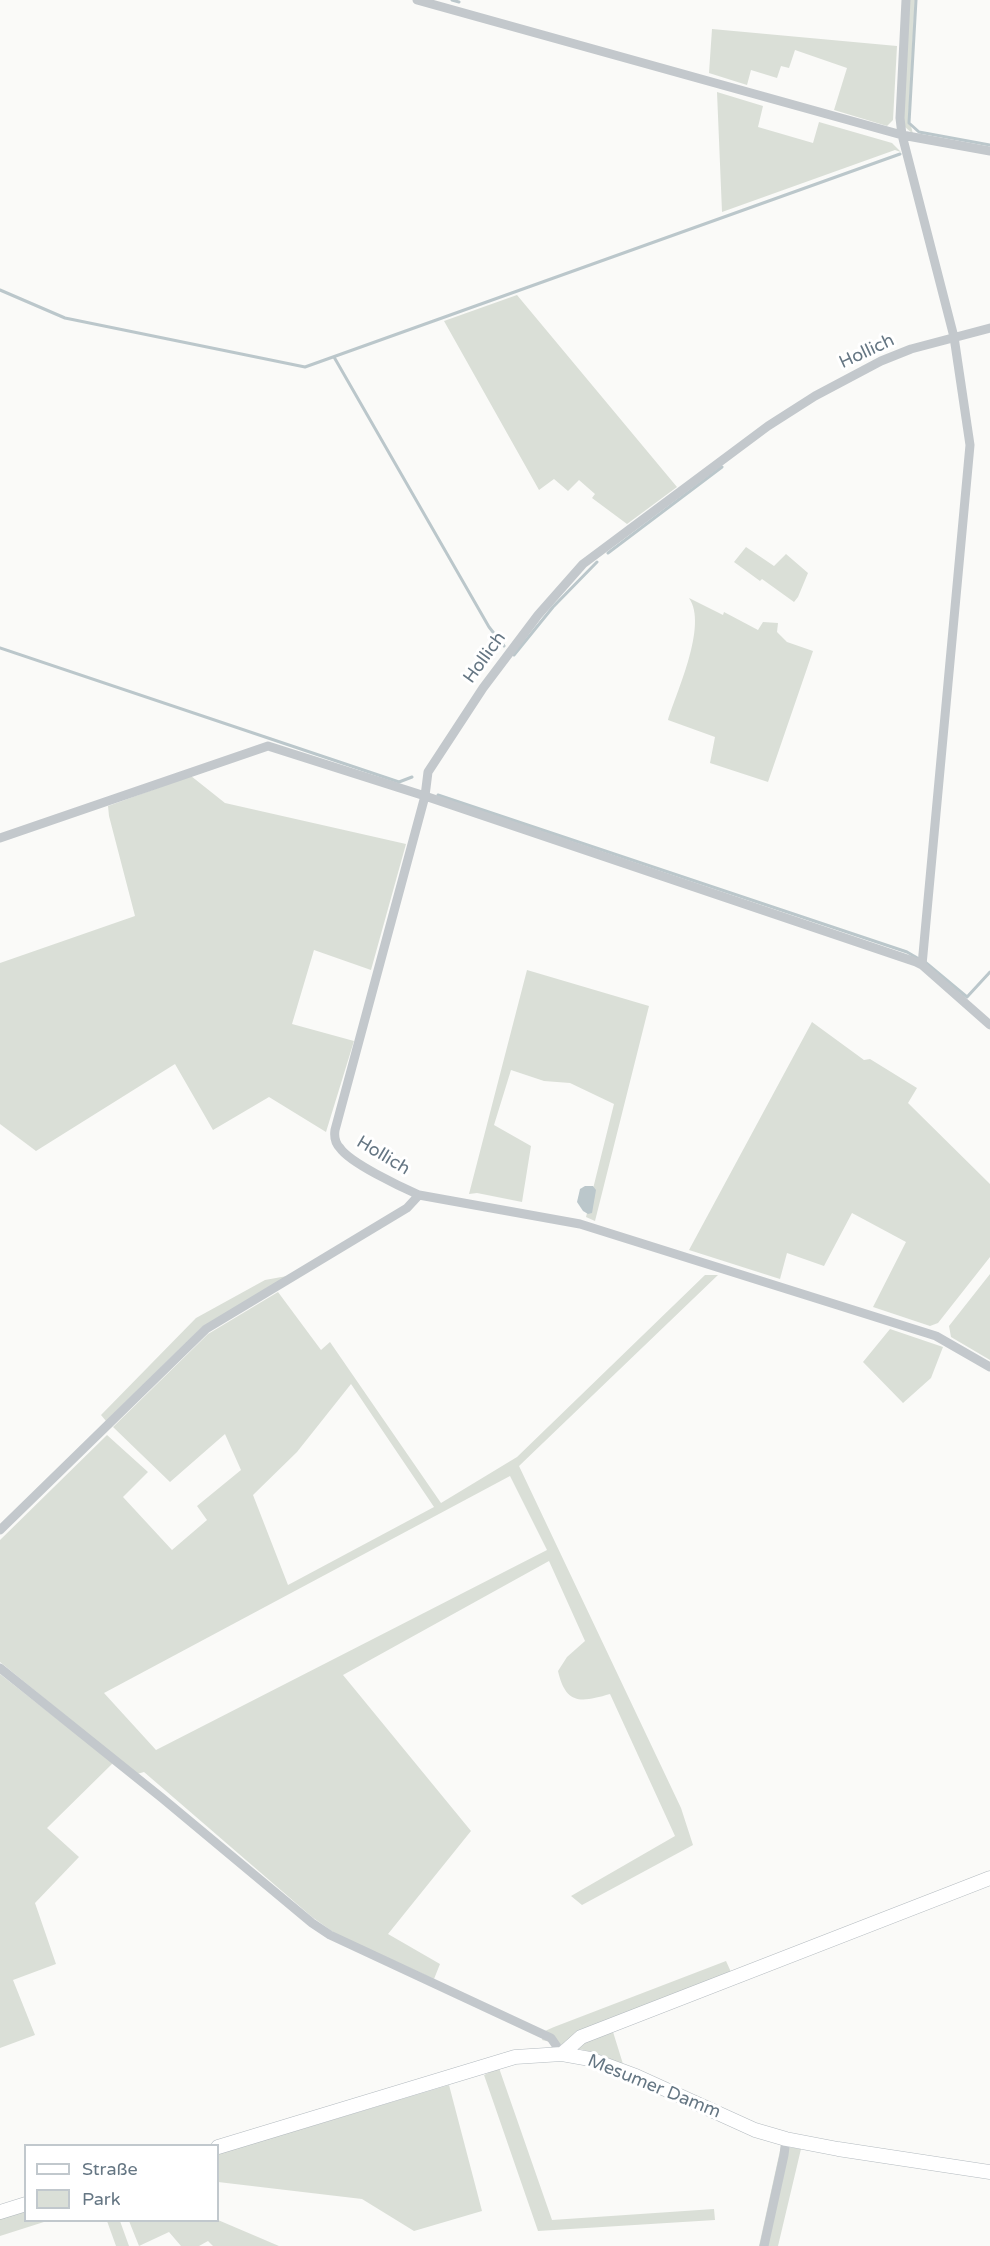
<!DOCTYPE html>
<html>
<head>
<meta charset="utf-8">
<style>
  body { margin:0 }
  #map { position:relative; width:990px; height:2246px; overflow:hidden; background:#fafaf8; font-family:"Varela Round",sans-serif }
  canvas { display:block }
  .legend { position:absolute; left:24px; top:2144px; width:195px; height:78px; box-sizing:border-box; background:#fff; border:2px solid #c1c8cd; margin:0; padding:8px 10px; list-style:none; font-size:18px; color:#657683 }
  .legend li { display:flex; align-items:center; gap:12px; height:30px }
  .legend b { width:30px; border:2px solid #c1c8cd }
</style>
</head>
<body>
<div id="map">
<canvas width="990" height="2246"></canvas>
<ul class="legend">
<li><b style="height:8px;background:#fff"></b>Straße</li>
<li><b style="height:16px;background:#dadfd7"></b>Park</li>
</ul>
</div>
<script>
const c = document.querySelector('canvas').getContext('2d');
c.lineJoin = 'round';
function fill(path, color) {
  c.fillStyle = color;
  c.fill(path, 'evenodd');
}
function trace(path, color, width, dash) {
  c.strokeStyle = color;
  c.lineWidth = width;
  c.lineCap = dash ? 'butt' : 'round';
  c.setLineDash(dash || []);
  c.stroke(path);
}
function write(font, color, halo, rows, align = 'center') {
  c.font = font + ' "Varela Round",sans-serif';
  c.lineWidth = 6;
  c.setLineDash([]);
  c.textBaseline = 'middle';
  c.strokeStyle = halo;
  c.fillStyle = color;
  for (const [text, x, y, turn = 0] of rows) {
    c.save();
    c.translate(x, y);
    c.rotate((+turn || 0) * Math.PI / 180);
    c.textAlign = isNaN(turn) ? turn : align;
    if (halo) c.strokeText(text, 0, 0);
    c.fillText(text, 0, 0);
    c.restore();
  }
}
fill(new Path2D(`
  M 910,0 L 915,0 L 908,123 L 911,126 L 913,134 L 905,127 L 902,117 Z
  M 712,29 L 897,46 L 893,120 L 887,126 L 834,110 L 847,68 L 795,50 L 789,68 L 781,66 L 777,78 L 751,70 L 747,85 L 709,73 Z
  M 717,92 L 763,106 L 758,127 L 813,143 L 819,122 L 892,143 L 901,152 L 895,150 L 722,212 Z
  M 517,295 L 677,487 L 627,524 L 592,498 L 595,494 L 579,480 L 568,491 L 554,479 L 539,490 L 444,321 Z
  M 746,547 L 774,566 L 786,554 L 808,573 L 798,597 L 794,602 L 762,579 L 760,581 L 734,562 Z
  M 689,598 L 723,615 L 724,612 L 758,630 L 763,622 L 778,623 L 777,632 L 787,642 L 813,651 L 768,782 L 710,763 L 715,737 L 668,720 C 677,691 708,625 689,598 Z
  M 191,776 L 225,803 L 406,844 L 371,970 L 314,950 L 292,1024 L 354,1041 L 326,1132 L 269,1097 L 213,1130 L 175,1064 L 36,1151 L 0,1124 L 0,963 L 135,916 L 109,816 L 108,806 Z
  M 527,970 L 649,1006 L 595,1221 L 586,1217 L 614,1104 L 570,1083 L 544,1081 L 511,1070 L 494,1125 L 531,1146 L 522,1202 L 477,1193 L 469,1194 Z
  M 812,1022 L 864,1060 L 870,1059 L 917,1088 L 908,1103 L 990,1184 L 990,1257 L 938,1323 L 930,1326 L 873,1307 L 906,1242 L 852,1213 L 824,1266 L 787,1253 L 780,1279 L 689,1250 Z
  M 990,1274 L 990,1360 L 951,1337 L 949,1326 Z
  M 705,1275 L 718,1275 L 519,1466 L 681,1808 L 693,1845 L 582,1905 L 571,1896 L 675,1836 L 610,1694 C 582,1702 566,1706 558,1671 L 567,1657 L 585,1641 L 549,1561 L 343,1675 L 471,1831 L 388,1934 L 440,1964 L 434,1979 L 336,1934 L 312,1917 L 144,1772 L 137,1774 L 0,1662 L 0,1540 L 107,1435 L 148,1472 L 123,1497 L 172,1550 L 207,1520 L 197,1506 L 241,1470 L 225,1434 L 170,1482 L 113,1427 L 208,1334 L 278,1292 L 321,1350 L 330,1342 L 441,1503 L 517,1457 ZM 351,1384 L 434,1507 L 288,1585 L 253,1495 L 297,1452 ZM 510,1476 L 547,1550 L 156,1750 L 104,1693 Z
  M 287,1276 L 202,1327 L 106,1421 L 101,1415 L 196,1318 L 265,1280 Z
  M 890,1329 L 943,1347 L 931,1378 L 903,1403 L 863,1362 Z
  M 0,1674 L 113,1763 L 47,1828 L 79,1857 L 35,1903 L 56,1964 L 13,1980 L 35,2035 L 0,2048 Z
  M 726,1961 L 731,1972 L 609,2019 L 623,2064 L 592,2052 L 542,2040 L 545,2031 L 554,2027 Z
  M 499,2068 L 552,2220 L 714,2209 L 715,2220 L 538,2231 L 484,2075 Z
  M 449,2085 L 482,2211 L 414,2231 L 362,2199 L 218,2182 L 218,2154 Z
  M 781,2146 L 801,2149 L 778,2246 L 759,2246 Z
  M 25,2210 L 26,2220 L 47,2221 L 0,2236 L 0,2218 Z
  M 218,2220 L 279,2246 L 213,2246 L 208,2241 L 199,2246 L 181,2246 L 169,2232 L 139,2246 L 129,2221 Z
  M 107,2221 L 120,2221 L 129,2246 L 116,2246 Z`), '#dadfd7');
fill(new Path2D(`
  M 585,1186 L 593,1186 L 596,1190 L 592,1213 L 588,1214 L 583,1211 L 577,1202 L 580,1189 Z`), '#bbc7cb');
trace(new Path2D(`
  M 452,0 L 459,2
  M 916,0 L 909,123 L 919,132 L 990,145
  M 0,290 L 65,318 L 305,367 L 900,154
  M 334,357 L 489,627 L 504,646
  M 608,553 L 722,467
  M 0,648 L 399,782 L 412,777
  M 514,655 L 553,607 L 597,562
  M 438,795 L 907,952 L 919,959
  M 925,962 L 967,997 L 990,972`), '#bbc7cb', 3);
const secondary = new Path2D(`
  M 562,2054 L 581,2037 L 990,1878
  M 218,2147 L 515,2057 L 562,2054 L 590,2059 L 636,2076 L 755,2130 L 786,2139 L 838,2149 L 990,2172
  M 0,2212 L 26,2204`);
trace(secondary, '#b3babf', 15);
trace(new Path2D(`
  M 417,0 L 902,135 L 990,151
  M 906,0 L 900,118 L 902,135 L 954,337 L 970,445 L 922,965
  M 0,838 L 268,746 L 425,796 L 916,962 L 922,965 L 990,1025
  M 419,1195 C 401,1187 350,1163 340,1148 C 335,1143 334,1137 335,1130 L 425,796 L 428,772 L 483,688 L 538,615 L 583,564 L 768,426 L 815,396 L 881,361 L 911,349 L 990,328
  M 0,1530 L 206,1329 L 407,1208 L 419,1195 L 580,1224 L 936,1336 L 990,1367
  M 0,1668 L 162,1798 L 312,1923 L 330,1935 L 551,2038 L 562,2054
  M 764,2246 L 784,2155 L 786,2139`), '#c3c8cc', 9);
trace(secondary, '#fff', 14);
write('18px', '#657683', '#fff', [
  ["Hollich",867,352,-25],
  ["Hollich",485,658,-54],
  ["Hollich",383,1156,31],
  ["Mesumer Damm",654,2087,22]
]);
</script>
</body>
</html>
